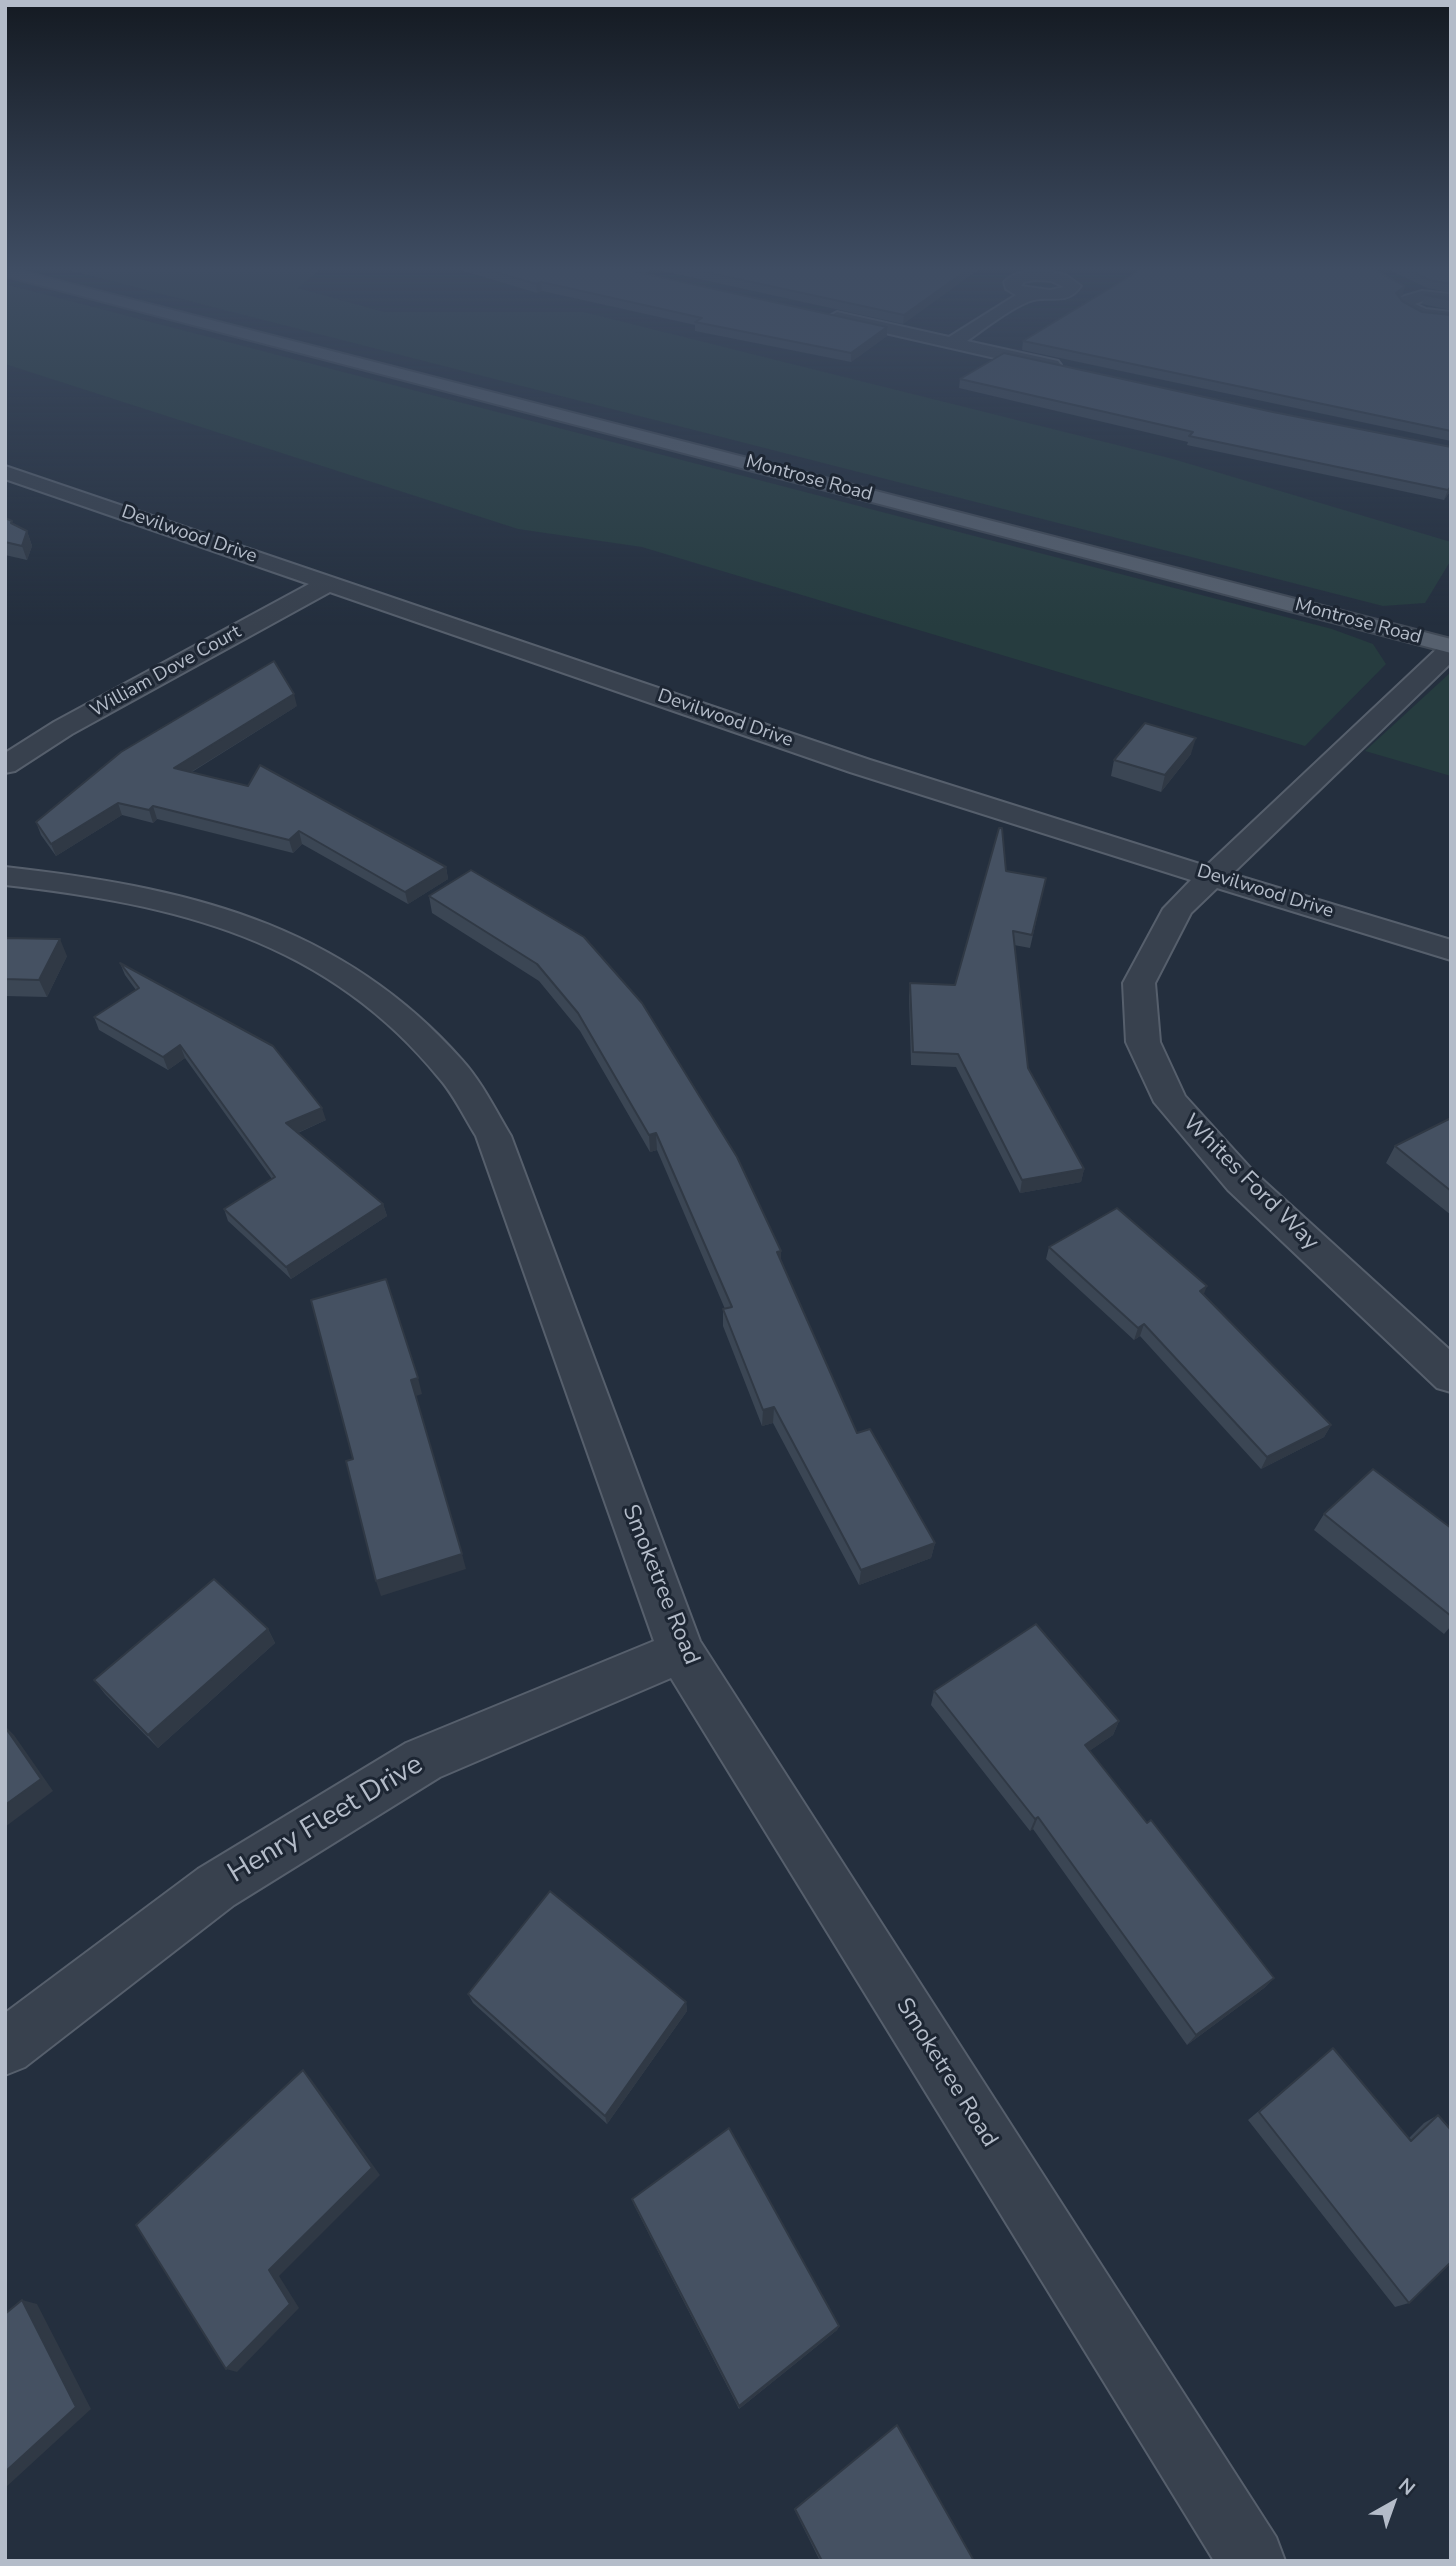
<!DOCTYPE html>
<html>
<head>
<meta charset="utf-8">
<style>
  body { margin:0 }
  #map { position:relative; width:1456px; height:2566px; overflow:hidden; background:#242f3e; font-family:"Nunito Sans",sans-serif }
  canvas { display:block }
  .frame { position:absolute; inset:0; border:7px solid #b4bcc9; pointer-events:none }
  .north { position:absolute; left:1358px; top:2468px; width:70px; height:70px; -webkit-text-stroke:5px #1d2633; paint-order:stroke; rotate:40deg; font-size:19px; font-weight:700; line-height:28px; text-align:center; color:#b4bcc9 }
  .north::after { content:''; display:block; margin:auto; width:24px; height:32px; background:#b4bcc9; clip-path:polygon(50% 0,100% 100%,50% 72%,0 100%) }
</style>
</head>
<body>
<div id="map">
<canvas width="1456" height="2566"></canvas>
<div class="frame"></div>
<div class="north">N</div>
</div>
<script>
const c = document.querySelector('canvas').getContext('2d');
c.lineJoin = 'round';
function fill(path, color) {
  c.fillStyle = color;
  c.fill(path, 'evenodd');
}
function trace(path, color, width, dash) {
  c.strokeStyle = color;
  c.lineWidth = width;
  c.lineCap = dash ? 'butt' : 'round';
  c.setLineDash(dash || []);
  c.stroke(path);
}
function write(font, color, halo, rows, align = 'center') {
  c.font = font + ' "Nunito Sans",sans-serif';
  c.lineWidth = 6;
  c.setLineDash([]);
  c.textBaseline = 'middle';
  c.strokeStyle = halo;
  c.fillStyle = color;
  for (const [text, x, y, turn = 0] of rows) {
    c.save();
    c.translate(x, y);
    c.rotate((+turn || 0) * Math.PI / 180);
    c.textAlign = isNaN(turn) ? turn : align;
    if (halo) c.strokeText(text, 0, 0);
    c.fillText(text, 0, 0);
    c.restore();
  }
}
fill(new Path2D(`
  M 56,267 L 323,267 L 298,288 L 384,312 L 584,312 L 1173,459 L 1451,542 L 1451,560 L 1425,603 L 1383,606 Z
  M 5,284 L 1332,629 L 1373,644 L 1386,664 L 1305,746 L 642,547 L 518,529 L 5,364 Z
  M 1451,672 L 1451,776 L 1365,751 Z`), '#263c3f');
const street = new Path2D(`
  M 630,267 L 652,267 L 632,277 L 624,272 Z
  M 1043,270 L 1066,275 L 1081,286 C 1067,307 1049,294 1030,301 C 1008,310 987,327 967,341 L 1058,361 L 1061,365 L 1058,369 L 1052,371 L 837,322 L 828,317 L 837,312 L 949,337 L 1016,295 L 1006,289 L 1004,282 C 1013,272 1030,271 1043,270 ZM 1035,280 L 1051,281 L 1064,287 L 1050,290 L 1021,286 L 1024,282 Z
  M 1422,291 L 1451,294 L 1451,304 L 1423,301 L 1415,304 L 1426,309 L 1451,312 L 1451,322 C 1430,321 1409,320 1396,302 L 1398,298 Z
  M 5,466 L 870,760 L 1206,866 L 1442,644 L 1451,642 L 1451,663 L 1232,874 L 1451,940 L 1451,960 L 1217,888 L 1191,913 L 1155,983 L 1160,1042 L 1185,1096 L 1254,1172 L 1451,1351 L 1451,1392 L 1437,1388 L 1228,1190 L 1154,1102 L 1126,1042 L 1123,983 L 1163,909 L 1191,880 L 850,772 L 330,592 L 72,734 L 15,771 L 5,773 L 5,753 L 54,722 L 309,584 L 5,479 Z
  M 5,867 C 182,887 339,921 462,1060 C 482,1082 496,1111 511,1136 L 700,1641 L 1276,2537 L 1285,2561 L 1214,2561 L 671,1678 L 440,1777 L 234,1905 L 25,2067 L 5,2075 L 5,2013 L 198,1869 L 406,1743 L 654,1641 L 476,1136 C 464,1117 454,1095 439,1078 C 326,939 175,904 5,885 Z`);
const primary = new Path2D(`
  M 5,267 L 1451,639 L 1451,653 L 5,276 Z`);
trace(street, '#565f6c', 4);
trace(primary, '#414a57', 4);
fill(street, '#38414e');
fill(primary, '#56606e');
fill(new Path2D(`
  M 450,267 L 614,267 L 887,336 L 851,362 L 695,331 L 695,325 L 542,291 L 537,293 Z
  M 644,267 L 982,267 L 903,324 Z
  M 1383,267 L 1451,267 L 1451,293 L 1427,288 Z
  M 1403,295 L 1399,297 L 1402,301 L 1422,312 L 1451,315 L 1451,441 L 1022,350 L 1023,341 Z
  M 1425,295 L 1451,298 L 1451,310 L 1422,304 Z
  M 960,379 L 1273,412 L 1451,447 L 1451,490 L 1444,500 L 1187,445 L 1188,442 L 959,388 Z
  M 5,518 L 13,524 L 27,531 L 32,546 L 27,560 L 5,555 Z
  M 297,706 L 192,772 L 446,867 L 448,879 L 408,904 L 302,844 L 293,853 L 157,819 L 153,823 L 122,815 L 56,856 L 41,835 L 36,822 Z
  M 1191,754 L 1161,792 L 1111,776 L 1114,760 Z
  M 471,870 L 781,1251 L 781,1262 L 857,1433 L 935,1543 L 931,1558 L 859,1585 L 773,1423 L 762,1426 L 723,1326 L 723,1309 L 725,1309 L 657,1150 L 650,1152 L 580,1031 L 539,981 L 432,913 L 429,896 Z
  M 1006,871 L 1043,891 L 1030,948 L 1014,945 L 1028,1068 L 1084,1169 L 1081,1182 L 1020,1193 L 956,1067 L 911,1065 L 909,996 L 910,983 L 955,985 Z
  M 5,938 L 67,956 L 47,997 L 5,996 Z
  M 120,963 L 326,1120 L 298,1133 L 383,1204 L 387,1216 L 291,1279 L 228,1221 L 224,1209 L 272,1179 L 185,1058 L 168,1070 L 99,1030 L 94,1017 L 136,990 L 125,975 Z
  M 1451,1118 L 1451,1215 L 1386,1163 L 1395,1146 Z
  M 1049,1247 L 1204,1295 L 1331,1425 L 1324,1437 L 1261,1469 L 1140,1336 L 1134,1340 L 1046,1259 Z
  M 1324,1514 L 1451,1528 L 1451,1626 L 1444,1634 L 1314,1530 Z
  M 268,1629 L 275,1643 L 158,1748 L 105,1694 L 94,1680 Z
  M 934,1691 L 1119,1721 L 1113,1735 L 1089,1751 L 1274,1978 L 1264,1988 L 1187,2045 L 1033,1829 L 1030,1831 L 931,1705 Z
  M 468,1994 L 686,2002 L 687,2011 L 607,2124 L 473,2003 Z
  M 1333,2048 L 1409,2138 L 1424,2123 L 1438,2115 L 1409,2303 L 1395,2307 L 1248,2120 Z
  M 632,2199 L 839,2326 L 837,2330 L 739,2409 L 634,2205 Z
  M 897,2425 L 974,2561 L 820,2561 L 794,2509 Z`), '#3b4654');
fill(new Path2D(`
  M 971,267 L 982,267 L 903,324 L 904,315 Z
  M 541,282 L 542,291 L 537,293 L 536,284 Z
  M 1405,286 L 1403,295 L 1393,302 L 1396,293 Z
  M 887,327 L 887,336 L 851,362 L 851,353 Z
  M 1451,486 L 1451,490 L 1444,500 L 1448,490 Z
  M 27,531 L 32,546 L 27,560 L 22,546 Z
  M 294,694 L 297,706 L 178,780 L 174,768 Z
  M 1196,738 L 1191,754 L 1161,792 L 1165,775 Z
  M 118,803 L 122,815 L 56,856 L 51,844 Z
  M 153,806 L 157,819 L 153,823 L 149,810 Z
  M 299,831 L 302,844 L 293,853 L 289,840 Z
  M 446,867 L 448,879 L 408,904 L 405,892 Z
  M 60,939 L 67,956 L 47,997 L 39,980 Z
  M 180,1045 L 185,1058 L 168,1070 L 163,1057 Z
  M 322,1108 L 326,1120 L 290,1136 L 286,1123 Z
  M 656,1133 L 657,1150 L 650,1152 L 649,1135 Z
  M 1084,1169 L 1081,1182 L 1020,1193 L 1022,1180 Z
  M 383,1204 L 387,1216 L 291,1279 L 286,1267 Z
  M 781,1251 L 781,1268 L 777,1252 Z
  M 1207,1286 L 1202,1299 L 1200,1291 Z
  M 1144,1324 L 1140,1336 L 1134,1340 L 1138,1328 Z
  M 418,1378 L 422,1394 L 416,1396 L 411,1380 Z
  M 774,1407 L 773,1423 L 762,1426 L 763,1410 Z
  M 1331,1425 L 1324,1437 L 1261,1469 L 1267,1457 Z
  M 935,1543 L 931,1558 L 859,1585 L 861,1570 Z
  M 462,1554 L 466,1569 L 381,1596 L 376,1581 Z
  M 268,1629 L 275,1643 L 158,1748 L 148,1735 Z
  M 1119,1721 L 1113,1735 L 1079,1758 L 1085,1745 Z
  M 5,1726 L 14,1735 L 53,1791 L 5,1827 Z
  M 1038,1817 L 1033,1829 L 1030,1831 L 1035,1819 Z
  M 1274,1978 L 1264,1988 L 1187,2045 L 1196,2035 Z
  M 686,2002 L 687,2011 L 607,2124 L 605,2116 Z
  M 303,2070 L 311,2079 L 380,2175 L 279,2276 L 299,2308 L 237,2372 L 226,2369 L 269,2270 Z
  M 22,2300 L 37,2304 L 91,2409 L 5,2488 L 5,2472 Z
  M 839,2326 L 837,2330 L 739,2409 L 739,2406 Z`), '#303945');
const building = new Path2D(`
  M 478,267 L 614,267 L 887,327 L 851,353 L 695,322 L 702,318 L 541,282 L 536,284 Z
  M 682,267 L 971,267 L 904,315 Z
  M 1145,267 L 1369,267 L 1405,286 L 1396,293 L 1402,301 L 1422,312 L 1451,315 L 1451,431 L 1023,341 Z
  M 1403,267 L 1451,267 L 1451,284 L 1429,280 Z
  M 1425,295 L 1451,298 L 1451,300 Z
  M 1004,353 L 1273,412 L 1451,447 L 1451,486 L 1448,490 L 1189,436 L 1193,432 L 960,379 Z
  M 5,518 L 12,521 L 11,523 L 27,531 L 22,546 L 5,542 Z
  M 274,661 L 294,694 L 174,768 L 248,786 L 260,765 L 446,867 L 405,892 L 299,831 L 289,840 L 153,806 L 149,810 L 118,803 L 51,844 L 36,822 L 121,752 Z
  M 1145,723 L 1196,738 L 1165,775 L 1114,760 Z
  M 999,828 L 1002,828 L 1006,871 L 1046,878 L 1032,935 L 1013,931 L 1028,1068 L 1084,1169 L 1022,1180 L 958,1054 L 913,1052 L 910,983 L 955,985 Z
  M 471,870 L 584,937 L 642,1003 L 737,1157 L 781,1251 L 777,1252 L 857,1433 L 870,1429 L 935,1543 L 861,1570 L 774,1407 L 763,1410 L 723,1309 L 732,1307 L 656,1133 L 649,1135 L 578,1013 L 537,964 L 429,896 Z
  M 5,938 L 60,939 L 39,980 L 5,979 Z
  M 120,963 L 273,1046 L 322,1108 L 286,1123 L 383,1204 L 286,1267 L 224,1209 L 275,1177 L 180,1045 L 163,1057 L 94,1017 L 139,988 Z
  M 1451,1118 L 1451,1191 L 1395,1146 Z
  M 1117,1208 L 1207,1286 L 1200,1291 L 1331,1425 L 1267,1457 L 1144,1324 L 1138,1328 L 1049,1247 Z
  M 386,1279 L 418,1378 L 411,1380 L 462,1554 L 376,1581 L 346,1461 L 353,1459 L 311,1300 Z
  M 1373,1469 L 1451,1528 L 1451,1616 L 1324,1514 Z
  M 214,1579 L 268,1629 L 148,1735 L 94,1680 Z
  M 1036,1624 L 1119,1721 L 1085,1745 L 1147,1823 L 1151,1820 L 1274,1978 L 1196,2035 L 1038,1817 L 1035,1819 L 934,1691 Z
  M 5,1727 L 41,1779 L 5,1805 Z
  M 550,1891 L 686,2002 L 605,2116 L 468,1994 Z
  M 1333,2048 L 1411,2141 L 1438,2115 L 1451,2130 L 1451,2262 L 1409,2303 L 1259,2112 Z
  M 303,2070 L 372,2168 L 269,2270 L 290,2304 L 226,2369 L 136,2225 Z
  M 729,2128 L 839,2326 L 739,2406 L 632,2199 Z
  M 22,2300 L 76,2407 L 5,2472 L 5,2314 Z
  M 897,2425 L 974,2561 L 822,2561 L 795,2509 Z`);
fill(building, '#455162');
trace(building, '#303945', 2);
const sky = c.createLinearGradient(0, 0, 0, 626);
sky.addColorStop(0, '#141a22');
sky.addColorStop(0.43, '#3f4d63');
sky.addColorStop(1, '#3f4d6300');
c.fillStyle = sky;
c.fillRect(0, 0, 1456, 626);
write('19px', '#b4bcc9', '#1d2633', [
  ["Montrose Road",809,479,15],
  ["Devilwood Drive",189,535,19],
  ["Montrose Road",1358,622,15],
  ["William Dove Court",166,672,-29],
  ["Devilwood Drive",725,719,19],
  ["Devilwood Drive",1265,892,17]
]);
write('23px', '#b4bcc9', '#1d2633', [
  ["Whites Ford Way",1250,1183,45],
  ["Smoketree Road",660,1585,68],
  ["Smoketree Road",946,2073,58]
]);
write('28px', '#b4bcc9', '#1d2633', [
  ["Henry Fleet Drive",326,1820,-31]
]);
</script>
</body>
</html>
